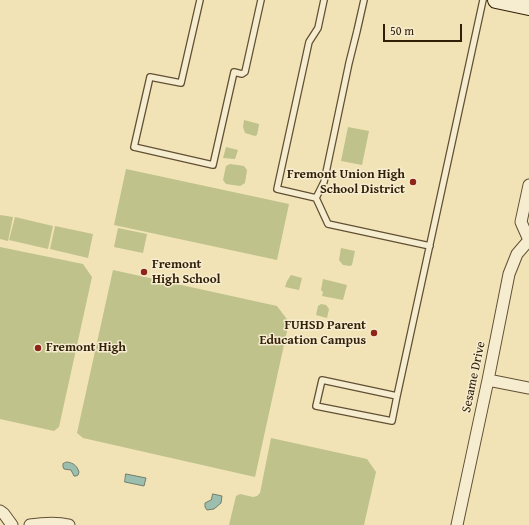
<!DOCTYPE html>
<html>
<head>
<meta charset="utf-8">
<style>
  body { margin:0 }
  #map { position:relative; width:529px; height:525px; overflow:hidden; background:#f1e3b6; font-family:"Gentium Book Plus",serif }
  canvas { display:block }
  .scale { position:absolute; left:383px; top:24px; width:79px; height:18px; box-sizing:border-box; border:2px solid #311f08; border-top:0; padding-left:5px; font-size:12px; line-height:14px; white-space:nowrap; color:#311f08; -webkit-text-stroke:3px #f6edd0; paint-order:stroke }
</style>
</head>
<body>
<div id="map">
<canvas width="529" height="525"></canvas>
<div class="scale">50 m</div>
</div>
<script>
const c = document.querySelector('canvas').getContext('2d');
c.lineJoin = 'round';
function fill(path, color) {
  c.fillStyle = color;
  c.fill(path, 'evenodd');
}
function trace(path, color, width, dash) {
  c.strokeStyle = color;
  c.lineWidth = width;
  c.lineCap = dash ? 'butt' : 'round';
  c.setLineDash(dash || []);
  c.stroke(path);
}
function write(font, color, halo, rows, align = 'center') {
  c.font = font + ' "Gentium Book Plus",serif';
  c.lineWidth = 3;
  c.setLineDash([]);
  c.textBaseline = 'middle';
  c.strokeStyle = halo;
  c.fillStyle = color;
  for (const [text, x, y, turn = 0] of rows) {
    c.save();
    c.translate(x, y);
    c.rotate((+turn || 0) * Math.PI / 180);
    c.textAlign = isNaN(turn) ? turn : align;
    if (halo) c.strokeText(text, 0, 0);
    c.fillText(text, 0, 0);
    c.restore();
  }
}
fill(new Path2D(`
  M 244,120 L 259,124 L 259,125 L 257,135 L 255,136 L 245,133 L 243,127 Z
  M 348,127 L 369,131 L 362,165 L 341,161 Z
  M 226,147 L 238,150 L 235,159 L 234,159 L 223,158 Z
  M 230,164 L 244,166 L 247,170 L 245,183 L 240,186 L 226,184 L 223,180 L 226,166 Z
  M 126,169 L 289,204 L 277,260 L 114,225 Z
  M 0,215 L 13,217 L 8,241 L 0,239 Z
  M 15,217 L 53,226 L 48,249 L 9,240 Z
  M 55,226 L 93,234 L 88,258 L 50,249 Z
  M 118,228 L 147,234 L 143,253 L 114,247 Z
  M 0,247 L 83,264 L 92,277 L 59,427 L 54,431 L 0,419 Z
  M 341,248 L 355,251 L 352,265 L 350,266 L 343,265 L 339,260 Z
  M 113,270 L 277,306 L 289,322 L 255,477 L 83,438 L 77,433 Z
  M 291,275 L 302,278 L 299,290 L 285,287 L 287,281 Z
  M 323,279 L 347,285 L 343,300 L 322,296 L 323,292 L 321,290 Z
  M 321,304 L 326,305 L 329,309 L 327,318 L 316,315 L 318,306 Z
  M 271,438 L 367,459 L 376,472 L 364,525 L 229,525 L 236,496 L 240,494 L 253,497 L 257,496 L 260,493 Z`), '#bfc28a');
const water = new Path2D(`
  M 67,462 C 74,463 77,466 79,472 L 78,475 L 76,476 L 74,476 L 71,470 L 64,469 L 63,467 L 63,464 Z
  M 126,474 L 146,478 L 144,486 L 125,482 Z
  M 213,494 L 222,496 L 221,503 L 214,509 L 207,510 L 205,507 L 205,503 L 211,500 Z`);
fill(water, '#9bbeaf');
trace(water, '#717e6c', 1);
const service = new Path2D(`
  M 200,0 L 181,83 L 150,77 L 134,147 L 213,165 L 234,72 L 242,74 L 245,72 L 261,0
  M 324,0 L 318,28 L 309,42 L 277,189 L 316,198 L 328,224 L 430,246
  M 316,198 L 324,182 L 349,63 L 357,31 L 364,0
  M 397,396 L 322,380 L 316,406 L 392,421 L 397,396 L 483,0`);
const minor = new Path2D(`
  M 529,240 L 521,222 L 529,185
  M 488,380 L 529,388
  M 0,511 L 4,514 L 12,525
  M 30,525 C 43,523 57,522 69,525
  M 457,525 L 488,380 L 509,274 L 517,254 L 529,240`);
const secondary = new Path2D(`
  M 496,0 L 529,7`);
trace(service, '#615034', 8);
trace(minor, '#615034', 13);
trace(secondary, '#311f08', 18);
trace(service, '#f6edd0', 5.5);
trace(minor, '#f6edd0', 11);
trace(secondary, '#f6edd0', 16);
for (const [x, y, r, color] of [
  [413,182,4,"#8f2418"],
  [144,272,4,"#8f2418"],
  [374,333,4,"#8f2418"],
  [38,348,4,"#8f2418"]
]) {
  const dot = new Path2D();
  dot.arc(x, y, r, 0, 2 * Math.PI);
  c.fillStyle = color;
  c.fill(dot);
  trace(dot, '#f6edd0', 1.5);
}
write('bold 13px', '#311f08', '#f6edd0', [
  ["Fremont Union High",405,175],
  ["School District",405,190],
  ["Fremont",152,265,"left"],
  ["High School",152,280,"left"],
  ["FUHSD Parent",366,326],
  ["Education Campus",366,341],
  ["Fremont High",46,348,"left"]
], 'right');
write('13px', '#311f08', '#f6edd0', [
  ["Sesame Drive",474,377,-78]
]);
</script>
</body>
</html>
